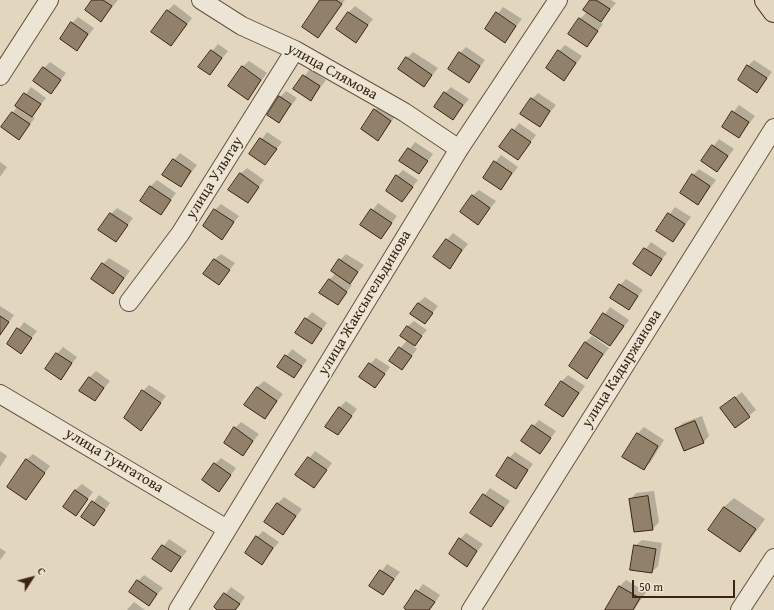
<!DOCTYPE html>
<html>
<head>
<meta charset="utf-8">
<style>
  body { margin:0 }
  #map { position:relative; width:774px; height:610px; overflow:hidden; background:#e2d7be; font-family:"Gentium Book Plus",serif }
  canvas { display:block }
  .north { position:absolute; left:12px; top:558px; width:40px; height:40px; -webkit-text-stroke:3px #ece5d5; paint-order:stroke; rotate:54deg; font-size:11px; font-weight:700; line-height:16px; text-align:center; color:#3c2410 }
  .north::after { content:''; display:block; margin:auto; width:14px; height:18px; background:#3c2410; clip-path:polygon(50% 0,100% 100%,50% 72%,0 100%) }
  .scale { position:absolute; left:632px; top:580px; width:103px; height:18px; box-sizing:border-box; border:2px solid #3c2410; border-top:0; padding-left:5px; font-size:12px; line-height:14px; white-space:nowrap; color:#3c2410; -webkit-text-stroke:3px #ece5d5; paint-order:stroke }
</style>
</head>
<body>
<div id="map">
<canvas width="774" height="610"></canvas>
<div class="north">С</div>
<div class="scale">50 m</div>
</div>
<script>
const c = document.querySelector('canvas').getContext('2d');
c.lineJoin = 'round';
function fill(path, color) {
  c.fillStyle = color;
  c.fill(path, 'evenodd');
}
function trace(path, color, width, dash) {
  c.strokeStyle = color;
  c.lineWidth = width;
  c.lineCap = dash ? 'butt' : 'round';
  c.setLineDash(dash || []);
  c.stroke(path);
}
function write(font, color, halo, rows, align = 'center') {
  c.font = font + ' "Gentium Book Plus",serif';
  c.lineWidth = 3.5;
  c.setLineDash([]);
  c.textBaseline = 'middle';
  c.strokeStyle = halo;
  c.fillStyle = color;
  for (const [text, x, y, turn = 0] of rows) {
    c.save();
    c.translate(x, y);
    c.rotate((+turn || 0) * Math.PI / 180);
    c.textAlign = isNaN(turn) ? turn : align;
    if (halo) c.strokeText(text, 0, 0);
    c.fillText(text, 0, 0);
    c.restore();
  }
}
fill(new Path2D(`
  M 93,0 L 118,0 L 101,21 Z
  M 321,0 L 345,0 L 318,37 Z
  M 591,0 L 611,0 L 616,3 L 600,22 L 603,24 L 587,46 L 580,19 L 587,12 Z
  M 174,4 L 192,18 L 171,45 L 167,11 Z
  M 355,6 L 373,19 L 355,42 L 349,12 Z
  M 503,7 L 522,19 L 504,42 L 486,29 Z
  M 78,17 L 94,28 L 77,50 L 72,23 Z
  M 218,44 L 228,51 L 210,74 L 200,67 Z
  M 565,45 L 582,56 L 564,80 L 559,51 Z
  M 466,47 L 485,60 L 469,82 L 460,53 Z
  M 413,52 L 438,68 L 424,86 L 407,58 Z
  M 754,60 L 772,72 L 757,92 L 748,66 Z
  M 249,61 L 267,73 L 248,98 L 242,67 Z
  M 50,62 L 66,73 L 51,93 L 44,68 Z
  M 310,69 L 326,80 L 311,100 L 295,89 Z
  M 31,87 L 46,98 L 32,116 L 35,118 L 19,138 L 3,127 Z
  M 451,87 L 469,99 L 453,118 L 445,93 Z
  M 286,91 L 297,98 L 279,122 L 280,97 Z
  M 538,93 L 556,105 L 539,126 L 532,99 Z
  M 381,103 L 397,114 L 378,139 L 362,128 Z
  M 739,105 L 755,116 L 739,137 L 723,126 Z
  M 519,123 L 536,135 L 518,159 L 501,147 Z
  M 267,132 L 282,142 L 265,164 L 251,154 Z
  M 719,139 L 734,149 L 717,171 L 702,161 Z
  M 415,142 L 433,154 L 419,173 L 401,161 Z
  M 180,153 L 197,165 L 181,186 L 174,160 Z
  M 501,155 L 518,167 L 501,189 L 484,177 Z
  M 0,162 L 7,167 L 0,177 Z
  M 247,168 L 264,180 L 247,202 L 240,174 Z
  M 699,169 L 716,180 L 698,204 L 693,175 Z
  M 403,170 L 418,180 L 402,201 L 397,176 Z
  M 157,180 L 176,193 L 161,213 L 151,186 Z
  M 479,190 L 496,201 L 478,224 L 472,196 Z
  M 378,203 L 397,216 L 381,238 L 362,225 Z
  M 221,204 L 239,216 L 222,238 L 215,210 Z
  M 675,207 L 691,217 L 673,241 L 658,230 Z
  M 117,208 L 133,218 L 116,241 L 111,214 Z
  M 453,233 L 468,244 L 450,267 L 447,240 Z
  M 651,242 L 667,253 L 651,274 L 635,264 Z
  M 221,254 L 235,263 L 219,284 L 214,260 Z
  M 346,254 L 364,265 L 349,283 L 352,285 L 338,304 L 329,280 L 336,273 L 340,260 Z
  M 109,258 L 130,271 L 113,293 L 103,264 Z
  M 626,279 L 643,290 L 628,309 L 620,285 Z
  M 425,297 L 438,306 L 425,322 L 418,303 Z
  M 0,306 L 14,315 L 0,335 Z
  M 610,307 L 629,320 L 610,345 L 592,333 Z
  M 312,312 L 327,323 L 312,343 L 306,319 Z
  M 414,321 L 427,330 L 413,346 L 417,349 L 402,369 L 390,361 L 407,340 L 407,327 Z
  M 24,322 L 37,331 L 21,352 L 8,344 Z
  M 592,336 L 609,348 L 587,377 L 585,342 Z
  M 63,347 L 77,357 L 61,378 L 57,354 Z
  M 292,349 L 307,360 L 294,377 L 279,366 Z
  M 376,358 L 390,367 L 375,387 L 370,364 Z
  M 96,371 L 110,381 L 95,400 L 89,378 Z
  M 568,375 L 585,386 L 563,416 L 561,382 Z
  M 264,381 L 283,394 L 265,417 L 257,387 Z
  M 149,385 L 166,396 L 141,429 L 143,391 Z
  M 742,392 L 756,410 L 736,426 L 722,408 Z
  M 346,401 L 357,409 L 338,434 L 340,407 Z
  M 702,416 L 709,436 L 703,443 L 676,429 L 683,423 Z
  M 539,420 L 556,431 L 540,453 L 533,426 Z
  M 241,422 L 259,434 L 242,455 L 235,428 Z
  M 644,427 L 664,440 L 650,463 L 643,469 L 637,434 Z
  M 0,451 L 7,456 L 0,467 Z
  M 315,451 L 332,463 L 314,487 L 296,475 Z
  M 515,452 L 533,464 L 515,488 L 509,458 Z
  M 33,454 L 50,466 L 26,499 L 26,460 Z
  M 221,458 L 236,468 L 219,491 L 215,464 Z
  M 82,484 L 93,492 L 76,515 L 75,490 Z
  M 490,488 L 510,501 L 491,526 L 472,513 Z
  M 654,491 L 659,522 L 653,529 L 635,531 L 630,500 L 636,493 Z
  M 99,495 L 110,503 L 94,525 L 82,517 Z
  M 284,497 L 302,509 L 283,534 L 278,503 Z
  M 734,498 L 765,519 L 749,541 L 740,551 L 709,530 L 724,507 Z
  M 263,531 L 279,542 L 262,563 L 257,537 Z
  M 466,533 L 483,544 L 467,565 L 460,539 Z
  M 169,539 L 187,551 L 171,571 L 154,559 Z
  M 642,540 L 662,543 L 658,566 L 652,572 L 635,546 Z
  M 0,548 L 6,552 L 0,560 Z
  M 387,564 L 400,572 L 383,594 L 371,586 Z
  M 144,575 L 163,588 L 149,604 L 138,581 Z
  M 626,580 L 646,592 L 634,610 L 606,609 L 620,586 Z
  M 423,584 L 440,595 L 430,610 L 408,610 L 405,608 Z
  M 231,587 L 245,597 L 236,610 L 219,610 L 215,607 Z
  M 134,602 L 145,610 L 127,610 Z`), '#0003');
const building = new Path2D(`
  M 92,0 L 103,0 L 112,6 L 101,22 L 85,10 Z
  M 320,0 L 336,0 L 342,4 L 318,38 L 302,27 Z
  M 590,0 L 596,0 L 610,9 L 601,22 L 583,10 Z
  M 167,10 L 187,24 L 171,46 L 151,32 Z
  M 348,12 L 368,25 L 356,43 L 336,29 Z
  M 496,12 L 516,26 L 505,43 L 485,29 Z
  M 579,18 L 598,31 L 587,47 L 568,34 Z
  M 71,22 L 88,34 L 77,51 L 60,39 Z
  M 211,50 L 222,58 L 210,75 L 198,67 Z
  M 558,50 L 576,63 L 564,81 L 546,68 Z
  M 459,52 L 480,66 L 469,83 L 448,69 Z
  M 406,57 L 432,75 L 424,87 L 398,69 Z
  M 747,65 L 767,78 L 757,93 L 738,80 Z
  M 242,66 L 261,80 L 248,100 L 228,86 Z
  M 43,67 L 61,80 L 51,94 L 33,81 Z
  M 303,75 L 320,86 L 311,101 L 293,89 Z
  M 444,92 L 463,105 L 453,120 L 434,107 Z
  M 24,93 L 41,104 L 32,117 L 15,106 Z
  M 279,96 L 291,104 L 279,123 L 267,115 Z
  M 531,98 L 550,111 L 540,127 L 520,114 Z
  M 374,109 L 391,121 L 378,141 L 361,129 Z
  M 732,111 L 749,122 L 739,138 L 722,127 Z
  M 12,112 L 30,124 L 19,140 L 1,127 Z
  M 512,129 L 531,142 L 518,160 L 499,147 Z
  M 260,138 L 277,149 L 265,165 L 249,154 Z
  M 712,145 L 728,156 L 717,172 L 701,161 Z
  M 408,148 L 428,161 L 419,174 L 399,161 Z
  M 173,159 L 191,171 L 181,187 L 162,175 Z
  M 494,161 L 512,173 L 501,190 L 483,178 Z
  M 240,173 L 259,187 L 248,203 L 228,190 Z
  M 692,174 L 710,186 L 698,205 L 680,193 Z
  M 396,175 L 413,187 L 402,202 L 386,191 Z
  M 150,186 L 171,200 L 161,215 L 140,201 Z
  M 472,195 L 490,208 L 478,225 L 460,212 Z
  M 214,209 L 234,222 L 222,240 L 203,226 Z
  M 371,209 L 392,223 L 381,239 L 360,225 Z
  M 110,213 L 128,225 L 116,242 L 98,230 Z
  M 668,213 L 685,224 L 673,242 L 656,231 Z
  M 446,239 L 462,250 L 450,269 L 433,257 Z
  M 644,248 L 662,259 L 651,276 L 633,264 Z
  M 214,259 L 230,270 L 219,285 L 203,274 Z
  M 339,259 L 358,272 L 350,284 L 331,271 Z
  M 102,263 L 124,278 L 113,294 L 91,279 Z
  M 329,279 L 347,292 L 338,305 L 319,293 Z
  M 619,284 L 638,296 L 629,310 L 610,298 Z
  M 418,303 L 433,313 L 425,324 L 410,314 Z
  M 603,313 L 624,326 L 610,346 L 590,333 Z
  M 0,316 L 9,322 L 0,335 Z
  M 305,318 L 322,329 L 312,344 L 295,333 Z
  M 407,326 L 422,336 L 415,346 L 400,336 Z
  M 17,328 L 32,338 L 21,354 L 7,344 Z
  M 585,342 L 603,354 L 587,379 L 569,366 Z
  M 399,347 L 412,356 L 402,370 L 389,361 Z
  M 56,353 L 72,363 L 61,380 L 45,369 Z
  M 285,355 L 302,366 L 294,378 L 277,367 Z
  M 369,363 L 385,374 L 375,388 L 359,377 Z
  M 89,377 L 104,388 L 95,401 L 79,391 Z
  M 561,381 L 579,393 L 563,417 L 545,405 Z
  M 257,387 L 277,401 L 265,419 L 244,405 Z
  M 142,390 L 161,403 L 141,431 L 124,418 Z
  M 735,397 L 750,417 L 735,428 L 720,408 Z
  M 339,407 L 352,416 L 338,435 L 325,427 Z
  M 695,421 L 704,443 L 684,451 L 675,429 Z
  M 532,425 L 551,438 L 540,454 L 521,441 Z
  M 234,427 L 253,441 L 243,456 L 224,443 Z
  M 637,433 L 658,446 L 644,470 L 622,457 Z
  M 308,457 L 327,470 L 314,488 L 295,475 Z
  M 508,457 L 528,470 L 516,489 L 496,476 Z
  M 26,459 L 45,473 L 26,500 L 7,487 Z
  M 214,463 L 231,475 L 219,492 L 202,480 Z
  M 75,490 L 88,499 L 76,516 L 63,507 Z
  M 483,494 L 504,508 L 491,527 L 470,513 Z
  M 648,496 L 653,530 L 634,532 L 629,499 Z
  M 92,501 L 105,510 L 94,526 L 81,517 Z
  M 277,503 L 296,516 L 283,535 L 264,522 Z
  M 724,507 L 756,529 L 740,552 L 708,530 Z
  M 256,536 L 273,548 L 262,565 L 245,553 Z
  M 459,538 L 477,551 L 467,567 L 449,554 Z
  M 162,545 L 181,557 L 171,572 L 152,559 Z
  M 634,545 L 656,549 L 652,573 L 630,570 Z
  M 380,570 L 394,579 L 383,595 L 369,586 Z
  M 137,580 L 157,594 L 149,606 L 129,592 Z
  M 619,586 L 640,598 L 633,610 L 605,610 Z
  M 416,590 L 435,602 L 429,610 L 406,610 L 404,608 Z
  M 224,593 L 240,604 L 235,610 L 217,610 L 214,607 Z`);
fill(building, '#92816a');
trace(building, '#3c2410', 1);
const minor = new Path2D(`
  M 201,0 L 242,26 L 295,50 L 404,112 L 459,149
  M 0,76 L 49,0
  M 129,302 L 180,234 L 295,50
  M 0,394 L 227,529
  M 178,610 L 459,149 L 558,0
  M 471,610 L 774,128
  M 740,610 L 774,558`);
const major = new Path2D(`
  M 766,0 L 774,11`);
trace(minor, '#66513c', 20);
trace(major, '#3c2410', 24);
trace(minor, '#ece5d5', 18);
trace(major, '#e2d7be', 22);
write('15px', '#3c2410', '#ece5d5', [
  ["улица Слямова",332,72,29],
  ["улица Улытау",215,178,-58],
  ["улица Жаксыгельдинова",365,303,-59],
  ["улица Кадыржанова",622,369,-58],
  ["улица Тунгатова",114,461,31]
]);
</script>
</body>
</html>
